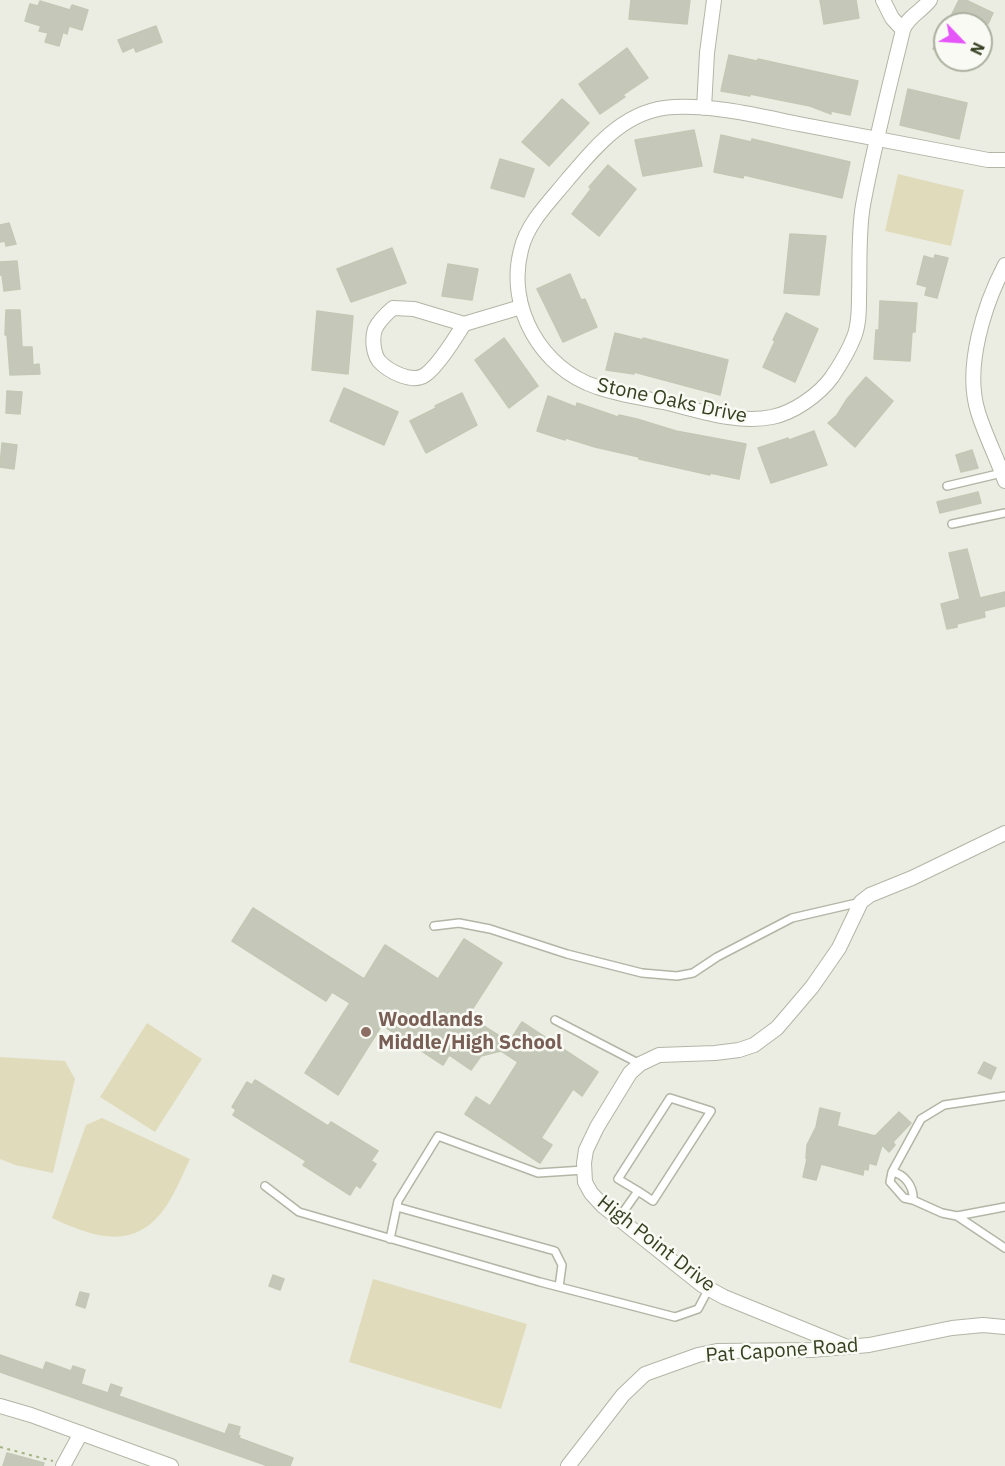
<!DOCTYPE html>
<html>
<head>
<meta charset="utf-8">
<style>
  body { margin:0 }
  #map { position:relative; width:1005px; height:1466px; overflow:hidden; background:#ebede3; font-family:"IBM Plex Sans",sans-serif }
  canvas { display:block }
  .north { position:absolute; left:933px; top:12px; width:60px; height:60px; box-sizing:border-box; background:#f9faf4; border:2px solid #abb0a0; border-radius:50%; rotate:115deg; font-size:16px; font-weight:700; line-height:24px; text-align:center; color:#354021 }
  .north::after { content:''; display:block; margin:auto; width:21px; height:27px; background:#e555f9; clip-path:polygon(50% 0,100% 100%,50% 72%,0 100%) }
</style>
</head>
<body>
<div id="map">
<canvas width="1005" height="1466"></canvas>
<div class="north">N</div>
</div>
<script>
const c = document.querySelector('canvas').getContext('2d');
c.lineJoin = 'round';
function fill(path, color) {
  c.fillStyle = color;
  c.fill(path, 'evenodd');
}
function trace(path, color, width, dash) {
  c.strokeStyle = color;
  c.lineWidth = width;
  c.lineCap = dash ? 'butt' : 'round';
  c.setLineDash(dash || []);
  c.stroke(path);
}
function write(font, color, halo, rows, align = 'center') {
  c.font = font + ' "IBM Plex Sans",sans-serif';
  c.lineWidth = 5;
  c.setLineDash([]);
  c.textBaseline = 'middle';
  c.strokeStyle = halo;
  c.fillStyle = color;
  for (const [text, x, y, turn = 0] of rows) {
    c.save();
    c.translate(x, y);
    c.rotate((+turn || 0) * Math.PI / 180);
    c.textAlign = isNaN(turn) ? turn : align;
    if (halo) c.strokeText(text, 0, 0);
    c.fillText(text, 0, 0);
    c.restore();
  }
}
fill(new Path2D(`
  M 898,174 L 964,190 L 951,246 L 885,231 Z
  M 147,1023 L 202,1059 L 155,1132 L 100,1097 Z
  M 0,1057 L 65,1061 L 75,1079 L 53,1173 L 15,1165 L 0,1159 Z
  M 102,1118 L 190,1159 C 183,1174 176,1191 167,1205 C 136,1252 95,1238 52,1218 L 86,1125 Z
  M 373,1279 L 527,1324 L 501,1409 L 349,1362 Z`), '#e0dcbb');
const building = new Path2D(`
  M 631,0 L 690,0 L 687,24 L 629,19 Z
  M 820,0 L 856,0 L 859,18 L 824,24 Z
  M 959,0 L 966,0 L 993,13 L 988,24 L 947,24 Z
  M 40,1 L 70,10 L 72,5 L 88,10 L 82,30 L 69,26 L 67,34 L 63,32 L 59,46 L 45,42 L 48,33 L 39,31 L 41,26 L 25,21 L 30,4 L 38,6 Z
  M 945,23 L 945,54 L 933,49 Z
  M 156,26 L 162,42 L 136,52 L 134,47 L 123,52 L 118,40 Z
  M 627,48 L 648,78 L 623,95 L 625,97 L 600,114 L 579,84 Z
  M 729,55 L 757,61 L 758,59 L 858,81 L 850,115 L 831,111 L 831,114 L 810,106 L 750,94 L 750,96 L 721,91 Z
  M 908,89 L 967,103 L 959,139 L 900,125 Z
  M 562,99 L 589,123 L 549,166 L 522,142 Z
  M 694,130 L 702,166 L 643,176 L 635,140 Z
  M 721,135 L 751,142 L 752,139 L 850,162 L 842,198 L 744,175 L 743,178 L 714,172 Z
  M 500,159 L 534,169 L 524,197 L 491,188 Z
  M 608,165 L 636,189 L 599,236 L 572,214 L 591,189 L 589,187 Z
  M 9,223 L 16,244 L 6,246 L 5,241 L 0,242 L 0,225 Z
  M 790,234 L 826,236 L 819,295 L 784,293 Z
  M 392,248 L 406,283 L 351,302 L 337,269 Z
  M 935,255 L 948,258 L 937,298 L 925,295 L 927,287 L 917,284 L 924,256 L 934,259 Z
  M 17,261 L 20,289 L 4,291 L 2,275 L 0,275 L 0,262 Z
  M 448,264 L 478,269 L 472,300 L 442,296 Z
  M 570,274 L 581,300 L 585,299 L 597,327 L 563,342 L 537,289 Z
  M 880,301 L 917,303 L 915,332 L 912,332 L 910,361 L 874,359 L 876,330 L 879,330 Z
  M 6,310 L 20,310 L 22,347 L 32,347 L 33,365 L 39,364 L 40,374 L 10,375 L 7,335 L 5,335 Z
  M 317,311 L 353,316 L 348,374 L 312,370 Z
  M 786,313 L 818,329 L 795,382 L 763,367 L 775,341 L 773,340 Z
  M 615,333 L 643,340 L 643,338 L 728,360 L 720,395 L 634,372 L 634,374 L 606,370 Z
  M 504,338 L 538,386 L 509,408 L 475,360 Z
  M 866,377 L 893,401 L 855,447 L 828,423 L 837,415 L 847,399 Z
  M 344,388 L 398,412 L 384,445 L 330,421 Z
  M 7,391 L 22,392 L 20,414 L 6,413 Z
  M 462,393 L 477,425 L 426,453 L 410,421 L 436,408 L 435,406 Z
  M 548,396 L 576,407 L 577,403 L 618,417 L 619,415 L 637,419 L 676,431 L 746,444 L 739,479 L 710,473 L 710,475 L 639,459 L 639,457 L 595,447 L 566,438 L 565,440 L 537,431 Z
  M 814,431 L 827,465 L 771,483 L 758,448 L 788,438 L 789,440 Z
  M 2,443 L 17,445 L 14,469 L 0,467 Z
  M 972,450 L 978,468 L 961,472 L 956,455 Z
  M 978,492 L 981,503 L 940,513 L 937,502 Z
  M 967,549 L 980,598 L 1005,592 L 1005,606 L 984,611 L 985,617 L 957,624 L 957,627 L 947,629 L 941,604 L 960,599 L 949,553 Z
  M 253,908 L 364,979 L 385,945 L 438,979 L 464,939 L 502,963 L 468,1016 L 509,1042 L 522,1022 L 598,1072 L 582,1096 L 573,1089 L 541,1138 L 552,1145 L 540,1163 L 465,1114 L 476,1097 L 490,1106 L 518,1062 L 501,1051 L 481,1056 L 471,1070 L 449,1055 L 443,1065 L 382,1025 L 338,1095 L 305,1073 L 350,1003 L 332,992 L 326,1001 L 232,941 Z
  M 984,1062 L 996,1068 L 991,1079 L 978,1073 Z
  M 255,1080 L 328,1126 L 331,1122 L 378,1151 L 371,1161 L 376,1164 L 360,1188 L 356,1185 L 350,1195 L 303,1165 L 306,1161 L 233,1115 L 236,1110 L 232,1107 L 247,1082 L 252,1085 Z
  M 820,1108 L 840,1113 L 837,1126 L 875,1136 L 899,1112 L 911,1123 L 893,1142 L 895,1145 L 889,1152 L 882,1145 L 876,1165 L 869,1163 L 868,1170 L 864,1169 L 863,1175 L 821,1164 L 816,1180 L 803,1177 L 807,1159 L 806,1158 L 807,1145 L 816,1127 Z
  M 273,1275 L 284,1279 L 280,1290 L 269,1286 Z
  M 80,1292 L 89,1294 L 85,1308 L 76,1305 Z
  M 0,1355 L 43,1370 L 46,1362 L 71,1371 L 73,1366 L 85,1370 L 81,1384 L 108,1393 L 111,1384 L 122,1388 L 119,1396 L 225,1434 L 229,1424 L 240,1427 L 238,1435 L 240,1436 L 239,1438 L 293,1458 L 290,1466 L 268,1466 L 0,1372 Z
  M 7,1453 L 44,1463 L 43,1466 L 3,1466 Z`);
fill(building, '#c5c8b8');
trace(building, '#c3c8b5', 1.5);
const lane = new Path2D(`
  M 947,486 L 1002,473
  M 952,524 L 1005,513
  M 434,926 L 459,923 L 490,929 L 567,954 L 642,973 L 677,976 L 693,973 L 717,957 L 792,918 L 861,902
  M 555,1020 L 640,1064
  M 1005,1096 L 944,1105 L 921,1119 L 892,1172 L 890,1182 L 904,1198 L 913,1200 L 942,1213 L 957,1216 L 1005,1207
  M 892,1172 C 905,1174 914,1187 913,1200
  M 265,1186 L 299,1212 L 540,1282 L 675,1317 L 698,1309 L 709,1288
  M 397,1207 L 555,1251 L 562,1265 L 559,1287
  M 957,1216 L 1005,1248
  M 619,1218 L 638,1191 L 618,1179 L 670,1098 L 711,1111 L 653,1201 L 638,1191
  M 390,1239 L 398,1201 L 438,1136 L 538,1173 L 584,1170`);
const street = new Path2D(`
  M 883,0 L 892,18 L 903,30 C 907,17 922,11 930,0
  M 903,30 C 889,88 874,146 863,205 C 858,234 860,267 859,297 C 859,310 859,325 854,337 C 849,350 840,365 832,377 C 819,395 793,413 772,417 C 738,424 701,411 668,403 C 644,398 619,395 597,387 C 541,369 506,307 521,250 C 527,223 551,200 568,179 C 597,145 626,109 674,107 C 715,105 759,116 799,124 C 862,136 925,148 988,160 L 1005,160
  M 704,108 L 707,53 L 714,0
  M 1005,265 C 984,305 964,368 978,412 C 985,435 997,458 1005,481
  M 393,308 L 414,309 L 464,324 C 456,337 437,367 425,375 C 412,384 388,371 379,361 C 373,353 372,338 375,329 C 379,321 386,314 393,308 Z
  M 464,324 L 521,307
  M 847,1347 L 724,1297 L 702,1285 L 603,1206 L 591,1193 L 585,1182 L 584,1163 L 586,1150 L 597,1127 L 630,1073 L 640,1064 L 659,1055 L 715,1053 L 739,1050 L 754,1045 L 777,1028 L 812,987 L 839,948 L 861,902 L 870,895 L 912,878 L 1005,833
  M 0,1406 L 31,1415 L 171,1466
  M 63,1466 L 81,1433
  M 568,1466 L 623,1395 L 645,1374 L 698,1355 L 717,1351 L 811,1350 L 869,1345 L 952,1328 L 983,1325 L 1005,1327`);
trace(lane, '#b1b6a5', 10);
trace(street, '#b1b6a5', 16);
trace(new Path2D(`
  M 0,1447 L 53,1461`), '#a3b382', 2, [3, 4.5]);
trace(lane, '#fff', 7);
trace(street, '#fff', 14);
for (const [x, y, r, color] of [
  [366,1032,6,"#8d6e63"]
]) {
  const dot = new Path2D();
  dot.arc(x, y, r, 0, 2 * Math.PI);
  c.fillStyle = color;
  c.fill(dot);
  trace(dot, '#f9faf4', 2);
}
write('20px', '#354021', '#f9faf4', [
  ["Stone Oaks Drive",672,401,12],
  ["High Point Drive",656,1244,38],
  ["Pat Capone Road",782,1351,-4]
]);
write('bold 20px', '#785e54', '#f9faf4', [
  ["Woodlands",378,1020],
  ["Middle/High School",378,1043]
], 'left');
</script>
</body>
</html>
